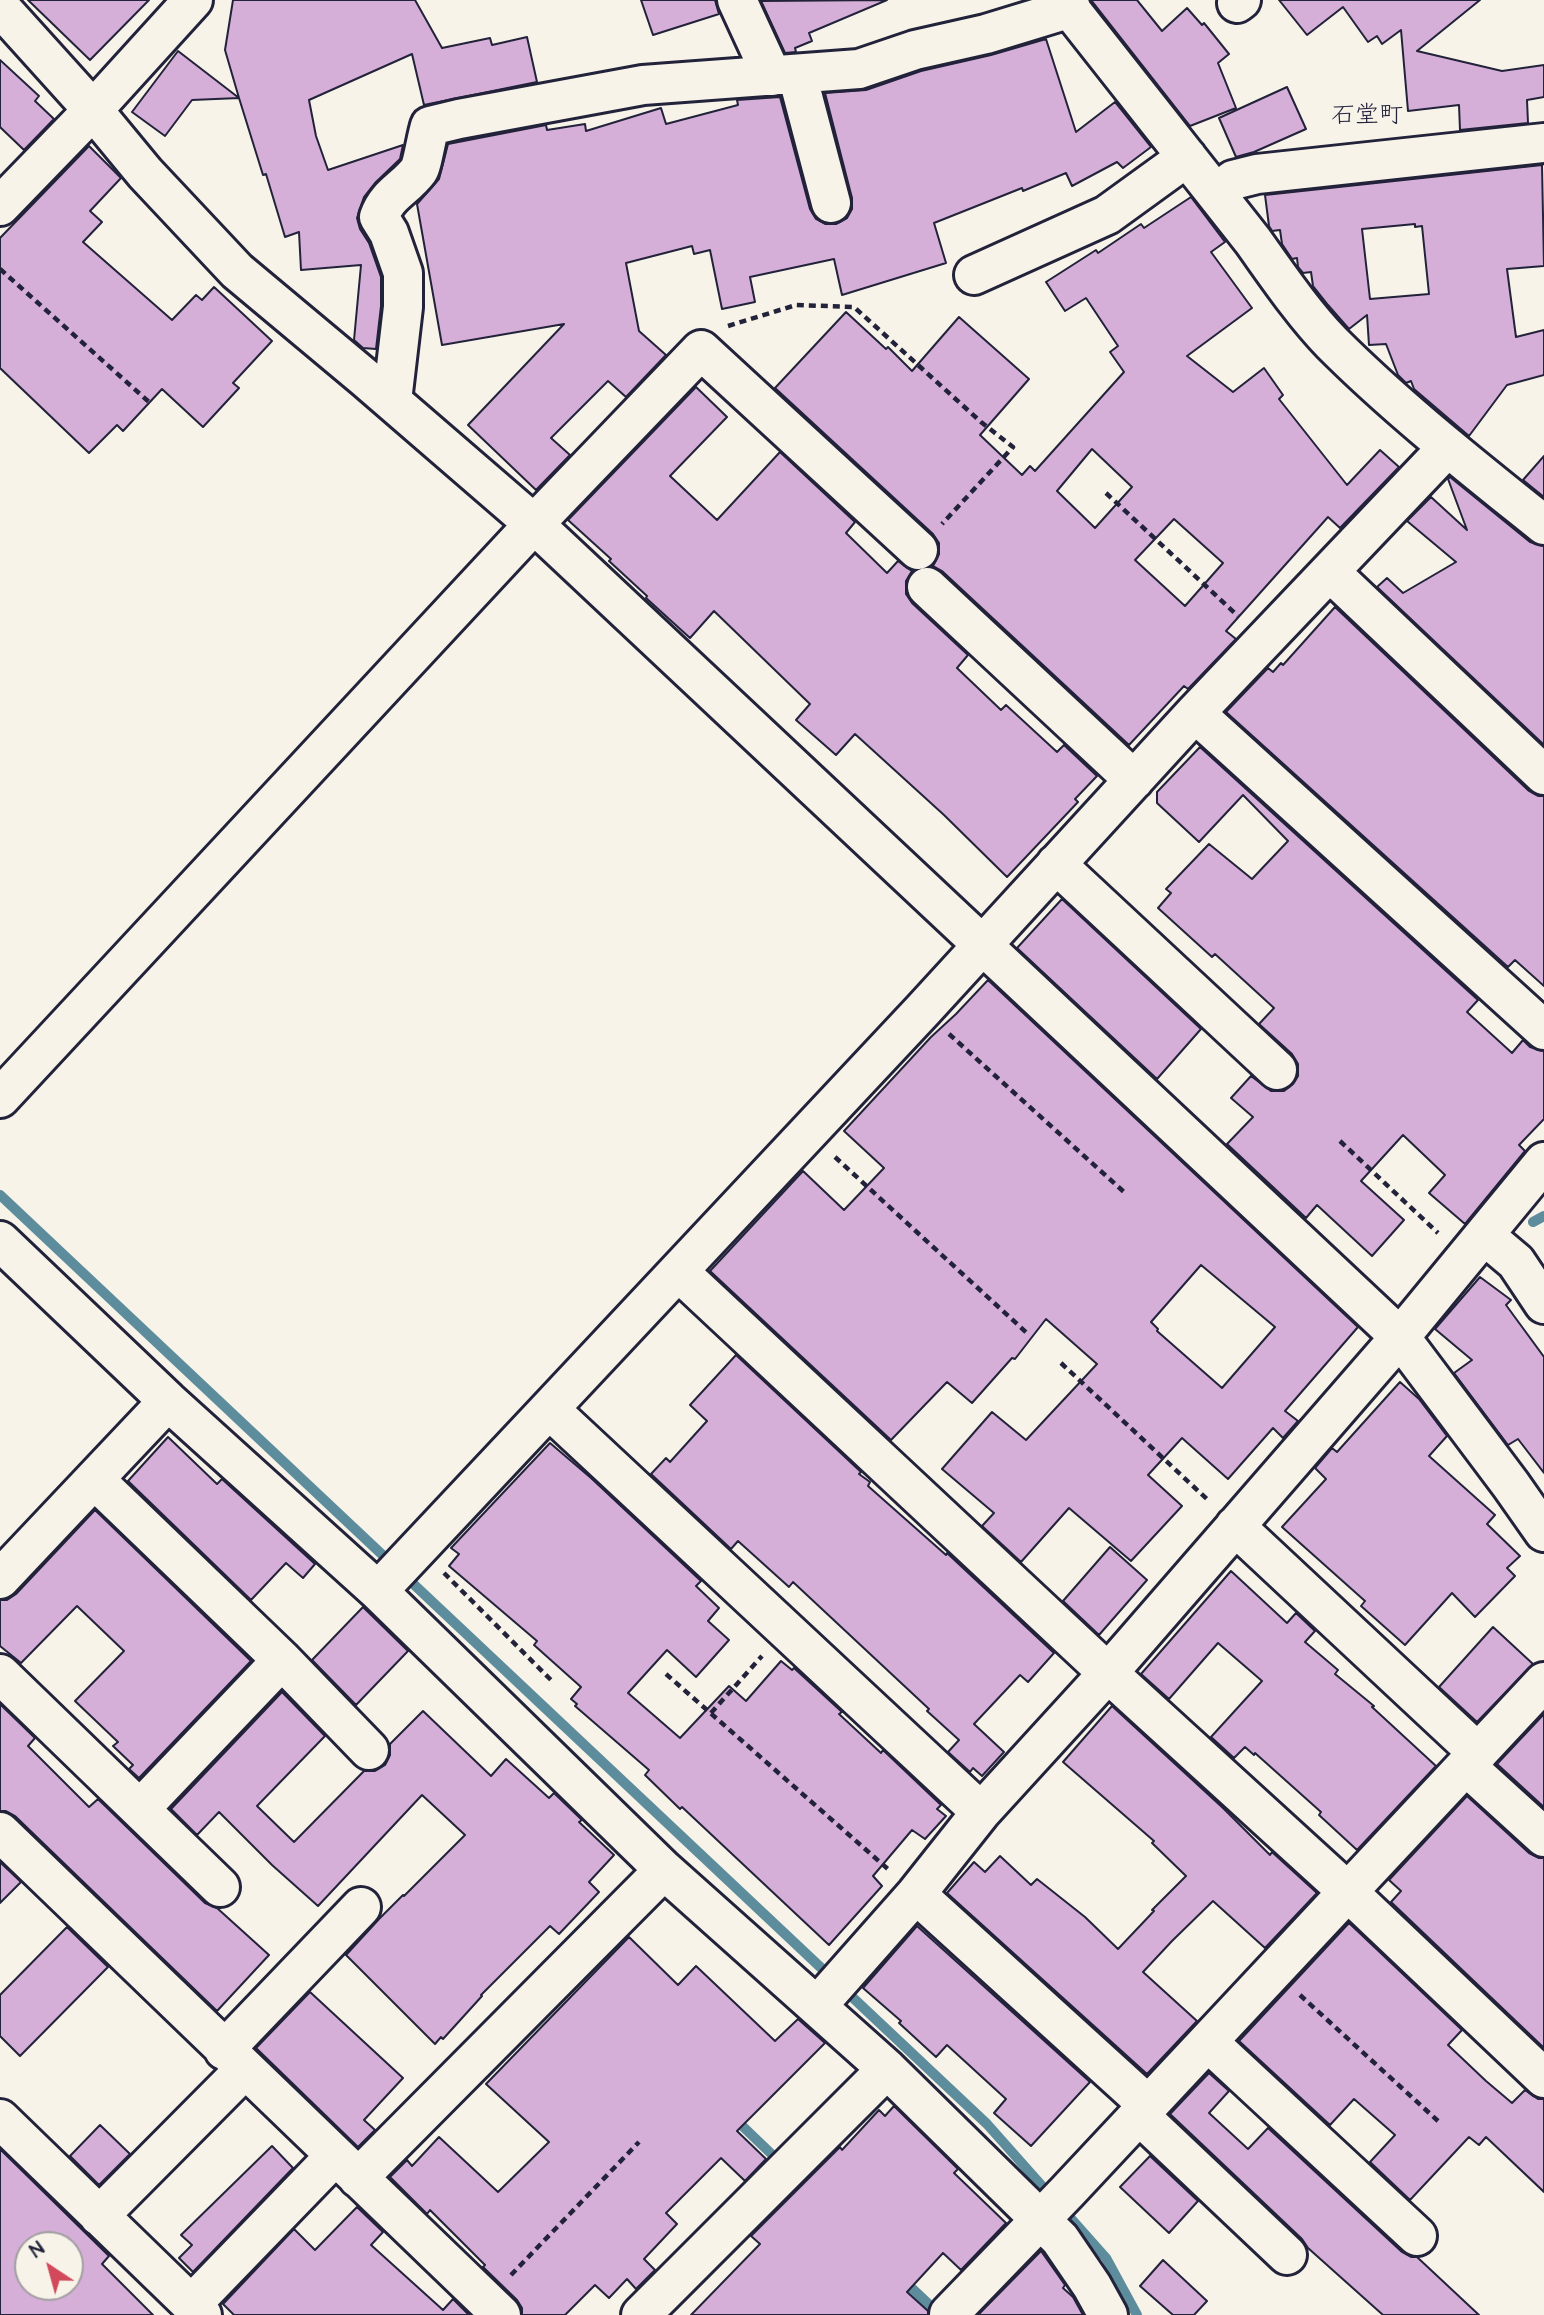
<!DOCTYPE html>
<html>
<head>
<meta charset="utf-8">
<style>
  body { margin:0 }
  #map { position:relative; width:1544px; height:2315px; overflow:hidden; background:#f7f3e8; font-family:"Architects Daughter",sans-serif }
  canvas { display:block }
  .north { position:absolute; left:14px; top:2231px; width:70px; height:70px; box-sizing:border-box; background:#f7f3e8; border:2px solid #a29fa3; border-radius:50%; rotate:324deg; font-size:19px; font-weight:700; line-height:28px; text-align:center; color:#22223b }
  .north::after { content:''; display:block; margin:auto; width:24px; height:32px; background:#d1495b; clip-path:polygon(50% 0,100% 100%,50% 72%,0 100%) }
</style>
</head>
<body>
<div id="map">
<canvas width="1544" height="2315"></canvas>
<div class="north">N</div>
</div>
<script>
const c = document.querySelector('canvas').getContext('2d');
c.lineJoin = 'round';
function trace(path, color, width, dash) {
  c.strokeStyle = color;
  c.lineWidth = width;
  c.lineCap = dash ? 'butt' : 'round';
  c.setLineDash(dash || []);
  c.stroke(path);
}
function fill(path, color) {
  c.fillStyle = color;
  c.fill(path, 'evenodd');
}
function write(font, color, halo, rows, align = 'center') {
  c.font = font + ' "Architects Daughter","Klee One",sans-serif';
  c.lineWidth = 5;
  c.setLineDash([]);
  c.textBaseline = 'middle';
  c.strokeStyle = halo;
  c.fillStyle = color;
  for (const [text, x, y, turn = 0] of rows) {
    c.save();
    c.translate(x, y);
    c.rotate((+turn || 0) * Math.PI / 180);
    c.textAlign = isNaN(turn) ? turn : align;
    if (halo) c.strokeText(text, 0, 0);
    c.fillText(text, 0, 0);
    c.restore();
  }
}
trace(new Path2D(`
  M 0,1195 L 987,2124 L 1106,2258 L 1137,2315
  M 1533,1222 L 1544,1216
  M 733,2117 L 812,2193
  M 902,2279 L 940,2315`), '#5d8d9c', 10);
const building = new Path2D(`
  M 28,0 L 149,0 L 90,60 Z
  M 233,0 L 415,0 L 442,48 L 490,38 L 492,45 L 527,37 L 537,82 L 424,105 L 412,54 L 309,100 L 316,136 L 328,170 L 403,145 L 400,159 L 375,183 L 364,197 L 357,218 L 360,229 L 369,243 L 381,277 L 381,306 L 376,349 L 363,348 L 354,340 L 361,265 L 301,270 L 299,232 L 285,237 L 266,174 L 263,175 L 239,98 L 192,100 L 165,136 L 132,112 L 178,51 L 239,98 L 225,50 Z
  M 641,0 L 715,0 L 719,14 L 653,35 Z
  M 887,0 L 809,33 L 812,41 L 795,48 L 796,52 L 785,53 L 761,1 Z
  M 1091,0 L 1137,0 L 1162,31 L 1187,8 L 1202,25 L 1204,23 L 1229,54 L 1218,63 L 1236,108 L 1190,126 Z
  M 1279,0 L 1480,0 L 1417,51 L 1502,71 L 1544,65 L 1544,97 L 1527,100 L 1528,123 L 1460,130 L 1459,105 L 1408,111 L 1401,30 L 1382,44 L 1377,36 L 1368,42 L 1343,7 L 1307,35 Z
  M 1046,39 L 1076,132 L 1115,102 L 1151,147 L 1123,168 L 1117,162 L 1072,186 L 1066,173 L 1023,191 L 1022,188 L 934,223 L 946,263 L 842,295 L 834,259 L 750,277 L 755,302 L 722,309 L 710,250 L 694,254 L 692,246 L 626,263 L 639,331 L 666,355 L 626,397 L 608,381 L 551,438 L 570,455 L 536,490 L 468,425 L 564,324 L 442,345 L 417,204 L 439,179 L 448,144 L 546,125 L 547,130 L 585,124 L 586,131 L 661,108 L 666,124 L 738,105 L 737,100 L 780,97 L 810,209 L 816,219 L 825,224 L 836,224 L 847,218 L 852,209 L 852,198 L 825,93 L 866,90 L 921,71 L 991,55 Z
  M 0,60 L 39,96 L 35,101 L 54,119 L 24,150 L 0,127 Z
  M 1287,87 L 1306,129 L 1254,152 L 1236,157 L 1219,118 Z
  M 89,146 L 121,178 L 90,211 L 102,222 L 83,242 L 172,320 L 196,295 L 202,300 L 214,287 L 272,341 L 233,383 L 239,388 L 203,427 L 162,389 L 123,431 L 117,425 L 89,453 L 0,368 L 0,238 Z
  M 1542,165 L 1544,266 L 1507,269 L 1516,337 L 1544,330 L 1544,375 L 1507,385 L 1469,436 L 1414,389 L 1411,381 L 1406,383 L 1398,375 L 1386,344 L 1369,345 L 1367,315 L 1349,329 L 1328,305 L 1313,286 L 1311,272 L 1303,273 L 1298,267 L 1297,258 L 1292,259 L 1282,244 L 1280,230 L 1272,231 L 1269,226 L 1265,195 ZM 1415,224 L 1415,227 L 1422,226 L 1429,294 L 1370,299 L 1362,229 Z
  M 1191,197 L 1225,242 L 1211,252 L 1252,308 L 1187,356 L 1233,392 L 1264,368 L 1283,395 L 1279,399 L 1347,485 L 1380,450 L 1399,467 L 1340,528 L 1328,517 L 1226,631 L 1236,639 L 1188,689 L 1184,686 L 1129,745 L 942,571 L 933,566 L 939,554 L 939,543 L 933,534 L 775,388 L 846,312 L 886,349 L 888,347 L 912,371 L 959,317 L 1029,379 L 980,435 L 1022,475 L 1030,466 L 1035,471 L 1124,372 L 1110,352 L 1118,346 L 1086,298 L 1065,311 L 1046,282 L 1096,250 L 1098,253 L 1141,224 L 1144,228 ZM 1092,449 L 1132,487 L 1095,528 L 1057,491 ZM 1174,519 L 1223,563 L 1185,606 L 1135,560 Z
  M 696,387 L 727,417 L 670,476 L 717,520 L 780,452 L 855,522 L 846,533 L 887,573 L 898,561 L 912,571 L 906,581 L 906,594 L 912,603 L 968,655 L 957,668 L 1001,710 L 1006,705 L 1057,752 L 1064,745 L 1097,776 L 1075,799 L 1078,802 L 1007,877 L 944,815 L 855,734 L 836,755 L 796,720 L 810,704 L 714,611 L 690,638 L 646,598 L 647,596 L 609,561 L 611,559 L 568,520 Z
  M 1544,456 L 1544,497 L 1523,480 Z
  M 1450,477 L 1530,542 L 1544,546 L 1544,745 L 1377,587 L 1387,578 L 1403,593 L 1456,562 L 1407,521 L 1431,497 L 1467,530 L 1448,479 Z
  M 1335,607 L 1529,791 L 1538,796 L 1544,796 L 1544,986 L 1515,960 L 1508,967 L 1226,712 L 1268,668 L 1273,672 L 1281,663 L 1283,665 Z
  M 1200,747 L 1478,1000 L 1467,1012 L 1512,1053 L 1523,1040 L 1530,1047 L 1544,1051 L 1544,1119 L 1519,1145 L 1525,1151 L 1465,1224 L 1429,1193 L 1445,1175 L 1403,1135 L 1361,1181 L 1404,1220 L 1372,1256 L 1317,1205 L 1306,1218 L 1227,1144 L 1253,1117 L 1231,1098 L 1251,1076 L 1271,1091 L 1284,1091 L 1293,1084 L 1298,1076 L 1298,1064 L 1292,1054 L 1259,1024 L 1274,1008 L 1215,954 L 1212,957 L 1158,908 L 1171,893 L 1166,889 L 1209,844 L 1252,879 L 1288,841 L 1243,795 L 1199,842 L 1157,803 L 1157,792 Z
  M 1062,899 L 1201,1029 L 1157,1079 L 1017,948 Z
  M 988,980 L 1358,1327 L 1285,1411 L 1298,1421 L 1283,1438 L 1273,1428 L 1228,1479 L 1182,1438 L 1148,1475 L 1182,1506 L 1131,1561 L 1069,1508 L 1021,1562 L 982,1526 L 994,1513 L 942,1469 L 992,1412 L 1026,1440 L 1097,1364 L 1046,1319 L 1015,1359 L 1012,1358 L 972,1403 L 947,1382 L 891,1440 L 710,1271 L 803,1171 L 844,1210 L 884,1168 L 844,1131 L 931,1037 L 956,1014 ZM 1201,1265 L 1275,1327 L 1222,1388 L 1157,1331 L 1158,1329 L 1151,1322 Z
  M 1480,1277 L 1511,1300 L 1506,1305 L 1544,1357 L 1544,1473 L 1518,1439 L 1508,1445 L 1454,1373 L 1472,1360 L 1435,1329 Z
  M 736,1355 L 861,1472 L 859,1474 L 870,1482 L 868,1486 L 946,1555 L 947,1553 L 1054,1653 L 1028,1682 L 1020,1675 L 974,1724 L 1004,1752 L 982,1776 L 973,1768 L 970,1772 L 948,1752 L 959,1740 L 927,1711 L 929,1709 L 793,1582 L 789,1587 L 738,1541 L 731,1549 L 651,1474 L 666,1458 L 670,1462 L 707,1421 L 690,1405 Z
  M 1400,1382 L 1419,1399 L 1447,1436 L 1429,1456 L 1495,1515 L 1487,1524 L 1520,1556 L 1507,1568 L 1515,1576 L 1475,1617 L 1452,1593 L 1405,1645 L 1361,1606 L 1365,1601 L 1282,1527 L 1326,1479 L 1315,1468 L 1332,1448 L 1337,1452 Z
  M 168,1437 L 217,1484 L 222,1479 L 315,1564 L 303,1578 L 286,1563 L 251,1600 L 128,1481 Z
  M 550,1443 L 591,1478 L 701,1581 L 696,1586 L 719,1608 L 708,1621 L 729,1640 L 696,1677 L 667,1650 L 628,1693 L 680,1738 L 729,1686 L 746,1701 L 781,1661 L 792,1670 L 794,1668 L 842,1712 L 839,1714 L 881,1753 L 883,1750 L 941,1805 L 937,1809 L 946,1816 L 925,1839 L 912,1830 L 873,1876 L 882,1886 L 829,1945 L 682,1807 L 680,1809 L 645,1775 L 649,1770 L 575,1706 L 577,1704 L 571,1699 L 581,1687 L 534,1645 L 537,1641 L 449,1566 L 459,1554 L 451,1548 Z
  M 95,1510 L 251,1661 L 139,1778 L 129,1769 L 133,1765 L 113,1746 L 118,1742 L 75,1701 L 124,1651 L 77,1606 L 21,1663 L 0,1646 L 0,1600 L 7,1600 L 16,1594 Z
  M 1110,1547 L 1147,1580 L 1099,1635 L 1063,1601 Z
  M 1231,1571 L 1287,1623 L 1296,1613 L 1315,1631 L 1305,1642 L 1338,1670 L 1335,1674 L 1374,1706 L 1372,1707 L 1436,1766 L 1357,1850 L 1319,1815 L 1321,1812 L 1255,1753 L 1254,1755 L 1245,1747 L 1234,1758 L 1211,1737 L 1262,1681 L 1218,1643 L 1169,1699 L 1141,1674 Z
  M 363,1607 L 408,1651 L 356,1705 L 312,1660 Z
  M 1493,1627 L 1533,1664 L 1477,1722 L 1439,1687 Z
  M 282,1692 L 325,1736 L 257,1806 L 294,1842 L 364,1771 L 375,1771 L 385,1765 L 390,1755 L 390,1744 L 423,1711 L 491,1776 L 506,1759 L 549,1798 L 554,1793 L 582,1820 L 579,1822 L 614,1855 L 589,1882 L 599,1892 L 559,1934 L 550,1926 L 481,1995 L 482,1996 L 443,2039 L 441,2037 L 435,2044 L 346,1955 L 379,1919 L 403,1895 L 404,1896 L 465,1835 L 422,1795 L 318,1906 L 272,1865 L 219,1812 L 197,1835 L 171,1809 Z
  M 0,1704 L 35,1738 L 28,1746 L 89,1807 L 98,1799 L 205,1903 L 217,1908 L 269,1955 L 217,2011 L 15,1816 L 6,1811 L 0,1811 Z
  M 1112,1706 L 1223,1808 L 1270,1855 L 1272,1852 L 1317,1893 L 1265,1948 L 1213,1901 L 1172,1941 L 1143,1972 L 1197,2021 L 1147,2074 L 947,1893 L 974,1862 L 985,1872 L 1000,1856 L 1031,1885 L 1037,1879 L 1085,1917 L 1118,1949 L 1154,1911 L 1152,1910 L 1186,1876 L 1152,1843 L 1154,1841 L 1063,1762 Z
  M 1544,1714 L 1544,1807 L 1497,1764 Z
  M 1467,1796 L 1529,1853 L 1539,1858 L 1544,1858 L 1544,2048 L 1391,1902 L 1401,1891 L 1389,1880 Z
  M 0,1862 L 21,1882 L 0,1903 Z
  M 1349,1923 L 1462,2030 L 1448,2045 L 1486,2081 L 1512,2103 L 1525,2090 L 1538,2099 L 1544,2099 L 1544,2192 L 1486,2137 L 1479,2145 L 1469,2137 L 1410,2200 L 1370,2162 L 1395,2135 L 1354,2099 L 1330,2125 L 1239,2041 Z
  M 917,1926 L 1090,2082 L 1031,2146 L 994,2113 L 1006,2099 L 947,2045 L 936,2057 L 899,2023 L 901,2021 L 863,1988 Z
  M 67,1927 L 108,1967 L 20,2056 L 0,2036 L 0,1995 Z
  M 629,1937 L 678,1985 L 696,1966 L 775,2041 L 798,2019 L 825,2043 L 737,2131 L 766,2159 L 745,2181 L 721,2158 L 666,2213 L 677,2224 L 644,2259 L 655,2270 L 636,2289 L 627,2279 L 609,2298 L 595,2285 L 565,2315 L 522,2315 L 522,2308 L 517,2300 L 483,2267 L 485,2265 L 430,2210 L 427,2214 L 390,2177 L 407,2160 L 412,2166 L 439,2137 L 498,2192 L 549,2142 L 486,2084 Z
  M 310,1992 L 403,2078 L 364,2120 L 375,2130 L 358,2147 L 256,2048 Z
  M 1209,2073 L 1229,2091 L 1209,2113 L 1248,2149 L 1268,2128 L 1402,2252 L 1411,2257 L 1417,2257 L 1479,2315 L 1383,2315 L 1308,2248 L 1302,2239 L 1170,2114 Z
  M 894,2106 L 958,2169 L 954,2173 L 1006,2223 L 961,2270 L 943,2253 L 907,2292 L 928,2311 L 928,2315 L 691,2315 L 760,2244 L 751,2236 L 840,2147 L 842,2150 L 879,2110 L 885,2116 Z
  M 100,2125 L 130,2154 L 99,2185 L 70,2156 Z
  M 272,2146 L 293,2168 L 193,2272 L 179,2258 L 192,2245 L 181,2235 Z
  M 0,2149 L 109,2256 L 102,2264 L 153,2315 L 0,2315 ZM 28,2245 L 70,2245 L 70,2287 L 28,2287 Z
  M 1150,2156 L 1198,2201 L 1169,2233 L 1120,2187 Z
  M 357,2207 L 383,2232 L 371,2245 L 443,2310 L 453,2299 L 469,2315 L 234,2315 L 223,2304 L 294,2229 L 315,2250 Z
  M 1041,2251 L 1065,2285 L 1063,2288 L 1073,2297 L 1083,2315 L 978,2315 Z
  M 1163,2260 L 1207,2301 L 1194,2315 L 1173,2315 L 1140,2286 Z`);
fill(building, '#d5afd7');
trace(building, '#22223b', 2);
const minor = new Path2D(`
  M 737,0 L 772,76
  M 1063,0 L 1253,241 C 1278,276 1303,313 1332,343 C 1398,409 1472,467 1544,525
  M 1237,3 L 1241,0
  M 0,7 L 93,110 L 145,173 L 237,271 L 365,378 L 534,524 L 1400,1337 L 1511,1485 L 1544,1532
  M 797,74 L 831,203
  M 1216,193 L 1233,180 L 1257,174 L 1544,143
  M 0,206 L 93,110 L 193,0
  M 974,275 L 1107,215 L 1187,157
  M 392,401 L 403,307 L 403,273 L 389,233 L 379,217 C 387,194 405,189 419,170 C 422,166 427,135 430,126 L 459,119 L 643,85 L 859,69 L 915,50 L 986,34 L 1071,8
  M 1330,572 L 1544,775
  M 927,587 L 1134,780
  M 1195,713 L 1544,1030
  M 1056,864 L 1277,1070
  M 0,1098 L 534,524 L 701,350 L 918,550
  M 1484,1235 L 1516,1262 L 1544,1304
  M 0,1241 L 168,1401 L 378,1591 L 664,1870 L 887,2069 L 1060,2239 L 1092,2286 L 1108,2315
  M 679,1272 L 1108,1673 L 1348,1892 L 1544,2078
  M 95,1480 L 282,1660 L 369,1750
  M 1235,1526 L 1478,1753
  M 0,1579 L 168,1401
  M 378,1591 L 549,1409
  M 0,1674 L 220,1887
  M 1466,1766 L 1544,1837
  M 140,1809 L 282,1660
  M 981,1812 L 549,1409 L 923,1010 L 1195,713 L 1448,447
  M 0,1832 L 501,2315
  M 916,1894 L 1148,2105
  M 817,2006 L 916,1894 L 981,1812 L 1108,1673 L 1400,1337 L 1544,1162
  M 1208,2042 L 1417,2236
  M 224,2050 L 361,1907
  M 1139,2115 L 1287,2255
  M 0,2119 L 202,2315
  M 358,2178 L 664,1870
  M 99,2216 L 244,2070
  M 191,2305 L 335,2156
  M 949,2314 L 1067,2192 L 1544,1682
  M 641,2315 L 887,2069`);
trace(minor, '#22223b', 44);
trace(new Path2D(`
  M 0,269 L 149,402
  M 728,326 L 796,305 L 854,307 L 981,422 L 1013,447 L 942,524
  M 1106,493 L 1238,616
  M 949,1034 L 1124,1192
  M 1340,1141 L 1438,1233
  M 835,1157 L 1028,1334
  M 1061,1363 L 1209,1501
  M 444,1573 L 554,1683
  M 666,1674 L 889,1870
  M 711,1713 L 762,1656
  M 1300,1995 L 1438,2121
  M 511,2275 L 639,2142`), '#22223b', 4.5, [7, 5]);
trace(minor, '#f7f3e8', 38);
write('24px', '#22223b', '#f7f3e8', [
  ["石堂町",1367,117]
]);
</script>
</body>
</html>
